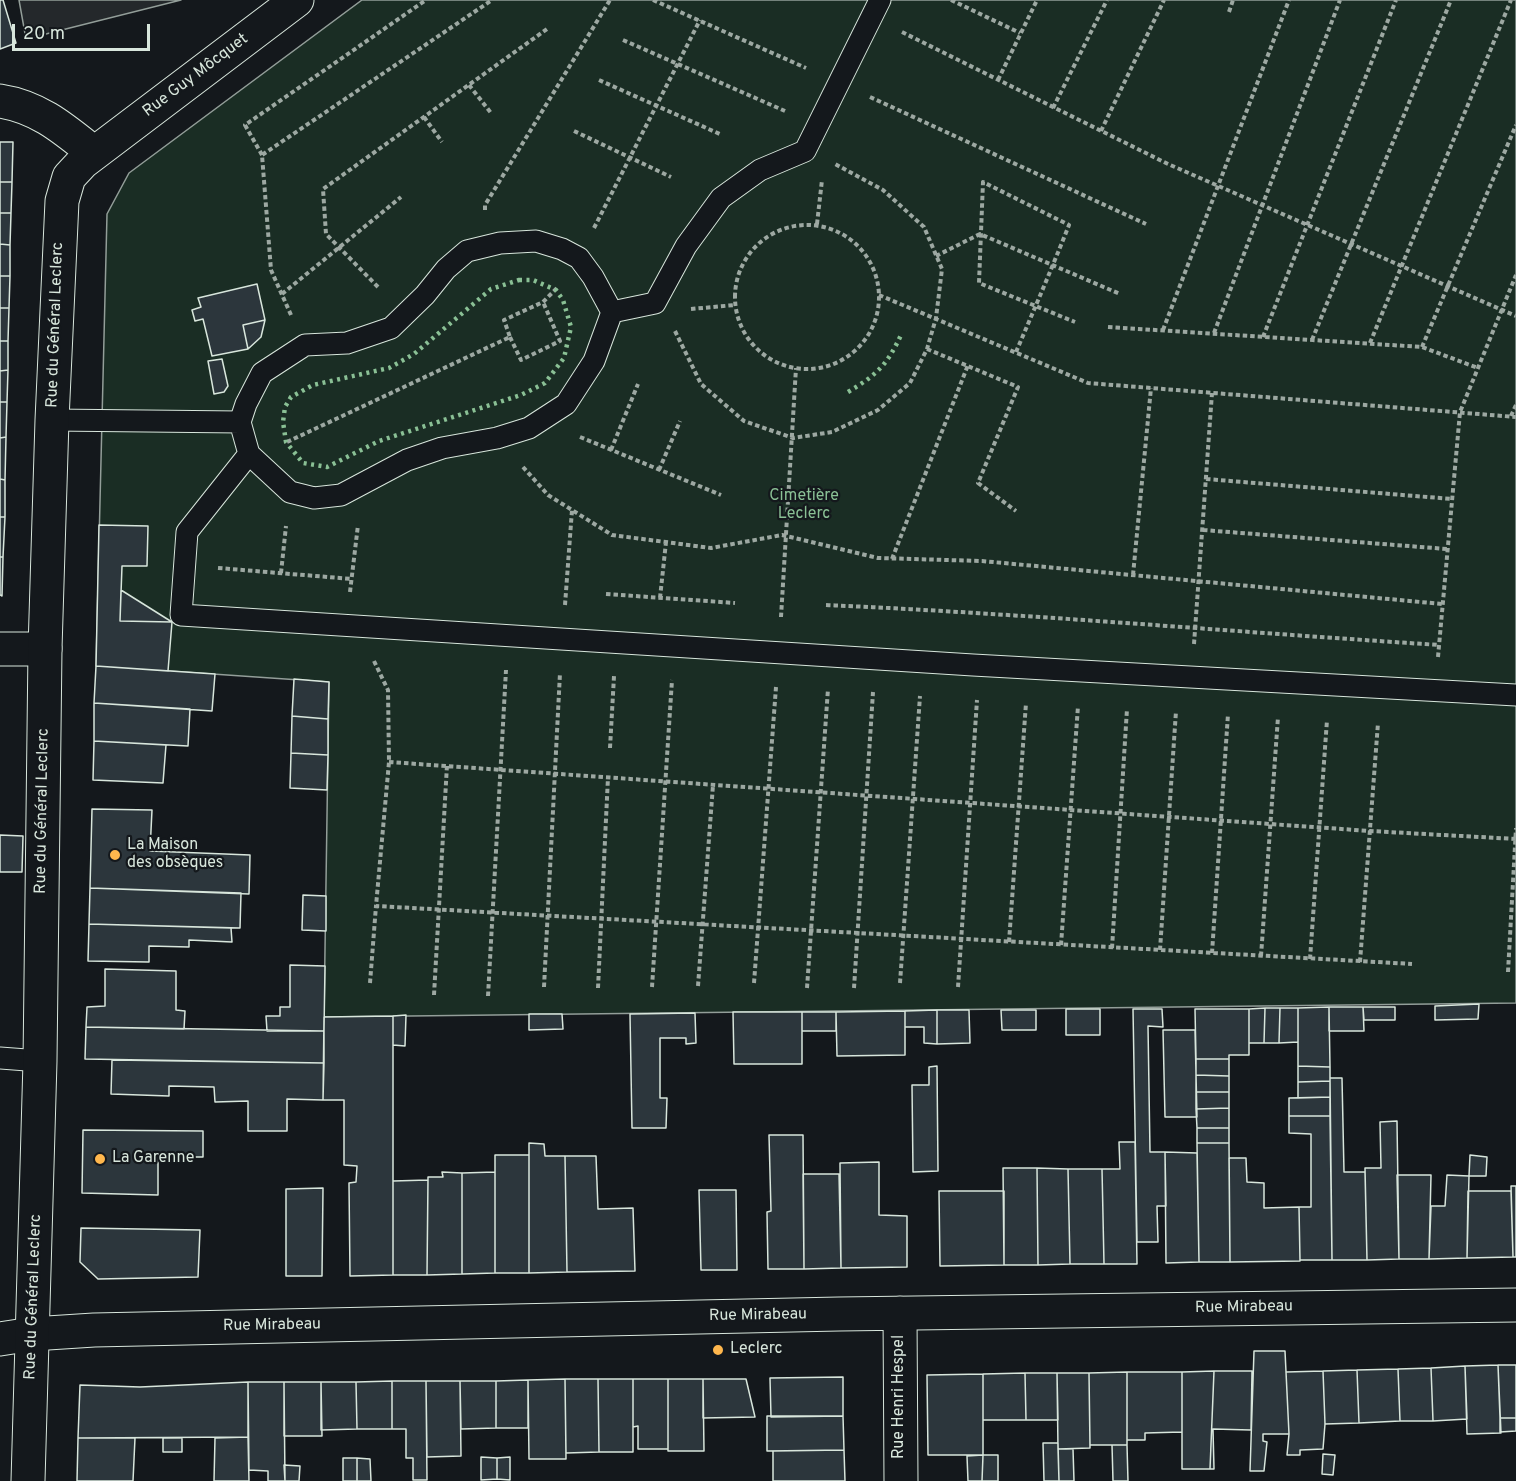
<!DOCTYPE html>
<html>
<head>
<meta charset="utf-8">
<style>
  body { margin:0 }
  #map { position:relative; width:1516px; height:1481px; overflow:hidden; background:#14181c; font-family:Overpass,sans-serif }
  canvas { display:block }
  .scale { position:absolute; left:12px; top:24px; width:138px; height:27px; box-sizing:border-box; border:3px solid #d8e6dc; border-top:0; padding-left:8px; font-size:18px; line-height:21px; white-space:nowrap; color:#d8e6dc; -webkit-text-stroke:4px #14181c; paint-order:stroke }
</style>
</head>
<body>
<div id="map">
<canvas width="1516" height="1481"></canvas>
<div class="scale">20 m</div>
</div>
<script>
const c = document.querySelector('canvas').getContext('2d');
c.lineJoin = 'round';
function fill(path, color) {
  c.fillStyle = color;
  c.fill(path, 'evenodd');
}
function trace(path, color, width, dash) {
  c.strokeStyle = color;
  c.lineWidth = width;
  c.lineCap = dash ? 'butt' : 'round';
  c.setLineDash(dash || []);
  c.stroke(path);
}
function write(font, color, halo, rows, align = 'center') {
  c.font = font + ' Overpass,sans-serif';
  c.lineWidth = 4.5;
  c.setLineDash([]);
  c.textBaseline = 'middle';
  c.strokeStyle = halo;
  c.fillStyle = color;
  for (const [text, x, y, turn = 0] of rows) {
    c.save();
    c.translate(x, y);
    c.rotate((+turn || 0) * Math.PI / 180);
    c.textAlign = isNaN(turn) ? turn : align;
    if (halo) c.strokeText(text, 0, 0);
    c.fillText(text, 0, 0);
    c.restore();
  }
}
const green = new Path2D(`
  M 362,0 L 1516,0 L 1516,1003 L 324,1017 L 329,682 L 96,666 L 107,214 L 129,173 Z`);
fill(green, '#1a2d24');
trace(green, '#939e99', 1.5);
const parking = new Path2D(`
  M 19,0 L 181,0 L 26,39 Z`);
fill(parking, '#24282b');
trace(parking, '#939e99', 1.5);
const building = new Path2D(`
  M 0,0 L 3,0 L 16,43 L 0,49 Z
  M 0,142 L 13,142 L 12,182 L 0,182 Z
  M 0,182 L 12,182 L 11,213 L 0,213 Z
  M 0,213 L 11,213 L 10,245 L 0,244 Z
  M 0,244 L 10,245 L 10,276 L 0,276 Z
  M 0,276 L 10,276 L 9,308 L 0,308 Z
  M 257,284 L 265,320 L 243,325 L 248,349 L 212,356 L 203,319 L 195,321 L 192,310 L 201,307 L 198,298 Z
  M 0,308 L 9,308 L 8,341 L 0,341 Z
  M 265,320 L 261,337 L 248,349 L 243,325 Z
  M 0,341 L 8,341 L 8,370 L 0,371 Z
  M 222,359 L 228,386 L 224,392 L 214,394 L 208,361 Z
  M 8,370 L 7,402 L 0,402 L 0,371 Z
  M 0,402 L 7,402 L 6,437 L 0,438 Z
  M 6,437 L 5,480 L 0,479 L 0,438 Z
  M 0,479 L 5,480 L 5,517 L 0,517 Z
  M 0,517 L 5,517 L 3,557 L 0,557 Z
  M 99,525 L 148,526 L 147,566 L 122,566 L 120,621 L 172,622 L 168,671 L 96,666 Z
  M 0,557 L 3,557 L 2,596 L 0,595 Z
  M 121,590 L 172,622 L 120,621 Z
  M 96,666 L 215,674 L 212,711 L 94,703 Z
  M 294,679 L 329,682 L 328,719 L 292,716 Z
  M 94,703 L 190,709 L 188,746 L 94,741 Z
  M 292,716 L 328,719 L 328,755 L 291,753 Z
  M 94,741 L 166,745 L 163,783 L 93,780 Z
  M 291,753 L 328,755 L 327,790 L 290,788 Z
  M 92,809 L 152,810 L 150,851 L 250,855 L 249,894 L 90,888 Z
  M 0,835 L 23,836 L 22,872 L 0,872 Z
  M 90,888 L 241,893 L 240,928 L 89,924 Z
  M 303,895 L 326,896 L 326,931 L 302,930 Z
  M 89,924 L 231,928 L 232,942 L 189,940 L 189,947 L 149,946 L 149,962 L 88,961 Z
  M 290,965 L 325,966 L 324,1031 L 267,1031 L 266,1016 L 280,1016 L 280,1007 L 290,1007 Z
  M 105,969 L 176,971 L 176,1010 L 185,1011 L 184,1029 L 86,1027 L 87,1007 L 105,1006 Z
  M 1479,1004 L 1478,1019 L 1435,1020 L 1435,1006 Z
  M 1329,1007 L 1363,1007 L 1364,1031 L 1329,1031 Z
  M 1329,1007 L 1330,1067 L 1298,1066 L 1298,1008 Z
  M 1363,1007 L 1395,1007 L 1395,1020 L 1364,1020 Z
  M 1265,1008 L 1264,1043 L 1249,1043 L 1249,1009 Z
  M 1265,1008 L 1280,1008 L 1279,1043 L 1264,1043 Z
  M 1280,1008 L 1298,1008 L 1298,1042 L 1279,1043 Z
  M 1066,1009 L 1100,1009 L 1100,1035 L 1066,1035 Z
  M 1133,1009 L 1162,1009 L 1163,1027 L 1148,1026 L 1150,1152 L 1165,1152 L 1166,1206 L 1157,1206 L 1158,1242 L 1137,1242 Z
  M 1195,1009 L 1249,1009 L 1249,1055 L 1229,1055 L 1229,1059 L 1196,1059 Z
  M 937,1010 L 937,1044 L 924,1043 L 924,1027 L 905,1027 L 905,1011 Z
  M 937,1010 L 969,1010 L 970,1043 L 937,1044 Z
  M 1001,1010 L 1036,1010 L 1036,1030 L 1002,1030 Z
  M 905,1011 L 905,1055 L 837,1056 L 836,1012 Z
  M 733,1012 L 802,1012 L 802,1064 L 734,1064 Z
  M 802,1012 L 836,1012 L 836,1031 L 802,1031 Z
  M 695,1013 L 696,1043 L 686,1044 L 686,1038 L 660,1038 L 660,1098 L 667,1098 L 666,1128 L 632,1128 L 630,1014 Z
  M 529,1014 L 562,1014 L 563,1029 L 529,1030 Z
  M 406,1015 L 405,1046 L 393,1045 L 393,1016 Z
  M 393,1016 L 393,1275 L 350,1276 L 349,1183 L 356,1182 L 357,1166 L 344,1165 L 344,1100 L 323,1100 L 324,1017 Z
  M 86,1027 L 324,1031 L 324,1063 L 85,1059 Z
  M 1163,1030 L 1195,1030 L 1197,1117 L 1165,1117 Z
  M 1196,1059 L 1229,1059 L 1229,1076 L 1196,1075 Z
  M 112,1060 L 324,1063 L 323,1100 L 287,1099 L 287,1131 L 248,1131 L 248,1101 L 215,1102 L 214,1087 L 169,1086 L 169,1096 L 111,1094 Z
  M 937,1066 L 938,1171 L 913,1172 L 912,1085 L 929,1085 L 929,1067 Z
  M 1298,1066 L 1330,1067 L 1330,1081 L 1298,1082 Z
  M 1196,1075 L 1229,1076 L 1229,1092 L 1196,1092 Z
  M 1330,1078 L 1342,1078 L 1344,1172 L 1365,1172 L 1367,1260 L 1332,1260 Z
  M 1330,1081 L 1330,1097 L 1298,1098 L 1298,1082 Z
  M 1196,1092 L 1229,1092 L 1229,1108 L 1196,1109 Z
  M 1330,1097 L 1330,1116 L 1289,1116 L 1289,1098 Z
  M 1229,1108 L 1229,1128 L 1197,1128 L 1196,1109 Z
  M 1289,1116 L 1330,1116 L 1332,1260 L 1300,1260 L 1299,1207 L 1311,1207 L 1311,1134 L 1289,1133 Z
  M 1397,1121 L 1399,1259 L 1367,1260 L 1365,1168 L 1381,1168 L 1380,1122 Z
  M 1197,1128 L 1229,1128 L 1229,1143 L 1197,1143 Z
  M 83,1130 L 203,1131 L 203,1157 L 158,1157 L 158,1195 L 82,1193 Z
  M 769,1135 L 803,1135 L 804,1269 L 768,1269 L 767,1212 L 771,1211 Z
  M 1119,1142 L 1135,1142 L 1137,1264 L 1104,1264 L 1102,1169 L 1120,1169 Z
  M 529,1143 L 544,1144 L 545,1156 L 565,1156 L 567,1272 L 529,1273 Z
  M 1197,1143 L 1229,1143 L 1230,1262 L 1199,1262 Z
  M 1165,1152 L 1197,1153 L 1199,1262 L 1166,1263 Z
  M 495,1155 L 529,1155 L 529,1273 L 495,1273 Z
  M 1470,1155 L 1487,1157 L 1486,1176 L 1469,1176 Z
  M 565,1156 L 596,1156 L 598,1209 L 633,1208 L 635,1271 L 567,1272 Z
  M 1229,1158 L 1246,1158 L 1247,1182 L 1264,1183 L 1264,1208 L 1299,1207 L 1300,1261 L 1230,1262 Z
  M 879,1162 L 879,1215 L 907,1216 L 907,1267 L 841,1268 L 840,1163 Z
  M 1003,1168 L 1037,1168 L 1038,1265 L 1004,1265 Z
  M 1037,1168 L 1068,1169 L 1070,1264 L 1038,1265 Z
  M 1068,1169 L 1102,1169 L 1104,1264 L 1070,1264 Z
  M 442,1172 L 462,1173 L 462,1274 L 427,1275 L 428,1177 L 443,1177 Z
  M 495,1172 L 495,1273 L 462,1274 L 462,1173 Z
  M 803,1174 L 839,1174 L 841,1268 L 804,1269 Z
  M 1397,1175 L 1431,1175 L 1429,1259 L 1399,1259 Z
  M 1447,1175 L 1469,1176 L 1467,1258 L 1429,1259 L 1431,1206 L 1445,1206 Z
  M 428,1180 L 427,1275 L 393,1275 L 393,1181 Z
  M 1511,1186 L 1516,1186 L 1516,1257 L 1513,1257 Z
  M 323,1188 L 322,1276 L 286,1276 L 286,1189 Z
  M 699,1190 L 736,1190 L 737,1270 L 701,1270 Z
  M 939,1191 L 1004,1191 L 1004,1265 L 940,1266 Z
  M 1468,1191 L 1511,1191 L 1513,1257 L 1467,1258 Z
  M 81,1228 L 200,1230 L 198,1277 L 98,1279 L 80,1262 Z
  M 1254,1351 L 1285,1351 L 1289,1434 L 1263,1434 L 1263,1441 L 1267,1442 L 1264,1471 L 1250,1471 Z
  M 1498,1365 L 1516,1365 L 1516,1418 L 1500,1418 Z
  M 1498,1365 L 1501,1433 L 1467,1434 L 1465,1366 Z
  M 1465,1366 L 1467,1419 L 1433,1421 L 1431,1368 Z
  M 1431,1368 L 1433,1421 L 1400,1421 L 1398,1369 Z
  M 1398,1369 L 1400,1421 L 1359,1423 L 1357,1370 Z
  M 1357,1370 L 1359,1423 L 1325,1424 L 1323,1371 Z
  M 1214,1371 L 1252,1371 L 1251,1430 L 1213,1429 L 1214,1469 L 1210,1469 Z
  M 1214,1371 L 1210,1469 L 1182,1469 L 1182,1372 Z
  M 1323,1371 L 1325,1424 L 1323,1449 L 1300,1450 L 1300,1455 L 1287,1455 L 1289,1434 L 1286,1372 Z
  M 1127,1372 L 1182,1372 L 1182,1432 L 1145,1433 L 1145,1440 L 1127,1440 Z
  M 1127,1372 L 1127,1445 L 1090,1445 L 1089,1373 Z
  M 1025,1373 L 1057,1373 L 1058,1420 L 1026,1420 Z
  M 1025,1373 L 1026,1420 L 983,1420 L 983,1374 Z
  M 1057,1373 L 1089,1373 L 1090,1448 L 1058,1449 Z
  M 983,1374 L 983,1455 L 928,1455 L 927,1375 Z
  M 843,1377 L 843,1416 L 771,1417 L 770,1378 Z
  M 565,1379 L 598,1379 L 599,1452 L 566,1453 Z
  M 565,1379 L 566,1459 L 529,1459 L 528,1380 Z
  M 598,1379 L 633,1379 L 633,1452 L 599,1452 Z
  M 633,1379 L 668,1379 L 668,1449 L 638,1449 L 638,1426 L 633,1427 Z
  M 668,1379 L 703,1379 L 704,1451 L 668,1451 Z
  M 703,1379 L 746,1379 L 755,1417 L 703,1418 Z
  M 528,1380 L 528,1428 L 496,1428 L 496,1381 Z
  M 392,1381 L 426,1381 L 427,1480 L 413,1480 L 413,1458 L 406,1458 L 406,1429 L 392,1429 Z
  M 392,1381 L 392,1429 L 357,1429 L 356,1382 Z
  M 426,1381 L 460,1381 L 461,1456 L 427,1457 Z
  M 460,1381 L 496,1381 L 496,1428 L 461,1429 Z
  M 248,1382 L 284,1382 L 285,1481 L 268,1481 L 268,1471 L 249,1470 Z
  M 248,1382 L 248,1437 L 78,1438 L 80,1385 L 140,1387 Z
  M 284,1382 L 321,1382 L 322,1436 L 284,1436 Z
  M 321,1382 L 356,1382 L 357,1429 L 321,1430 Z
  M 767,1416 L 843,1416 L 844,1450 L 767,1451 Z
  M 1500,1418 L 1516,1418 L 1516,1431 L 1500,1432 Z
  M 248,1437 L 249,1481 L 214,1481 L 215,1438 Z
  M 78,1438 L 135,1438 L 133,1481 L 77,1481 Z
  M 163,1438 L 182,1438 L 182,1452 L 163,1452 Z
  M 1043,1443 L 1058,1443 L 1059,1481 L 1044,1481 Z
  M 1112,1445 L 1127,1445 L 1128,1481 L 1113,1481 Z
  M 1058,1449 L 1073,1449 L 1074,1481 L 1059,1481 Z
  M 844,1450 L 845,1481 L 773,1481 L 773,1451 Z
  M 1323,1454 L 1335,1455 L 1333,1475 L 1322,1474 Z
  M 983,1455 L 982,1481 L 968,1481 L 967,1456 Z
  M 983,1455 L 998,1455 L 998,1481 L 982,1481 Z
  M 481,1457 L 497,1458 L 497,1479 L 481,1480 Z
  M 510,1457 L 510,1480 L 497,1479 L 497,1458 Z
  M 343,1458 L 357,1458 L 357,1481 L 343,1481 Z
  M 357,1458 L 370,1459 L 371,1481 L 357,1481 Z
  M 284,1465 L 300,1466 L 299,1481 L 285,1481 Z`);
fill(building, '#2c363c');
trace(building, '#d8e6dc', 1.5);
const service = new Path2D(`
  M 612,312 L 655,303 L 686,246 L 721,198 L 760,170 L 805,151 L 880,0
  M 52,420 L 240,422 L 249,454 L 290,492 L 314,498 L 341,495 L 407,460 L 442,448 L 497,438 L 529,428 L 566,404 L 594,361 L 612,312 L 593,277 L 579,258 L 562,249 L 536,241 L 500,243 L 467,251 L 446,269 L 425,295 L 391,328 L 347,343 L 305,345 L 262,373 L 246,404 L 240,422
  M 249,454 L 187,532 L 181,615 L 973,665 L 1516,695
  M 0,1058 L 40,1061`);
const minor = new Path2D(`
  M 0,649 L 45,649
  M 900,1313 L 901,1481
  M 0,1339 L 32,1334 L 94,1330 L 839,1314 L 1516,1305`);
const tertiary = new Path2D(`
  M 0,101 C 39,107 64,129 94,153
  M 28,1481 L 40,1061 L 45,649 L 52,420 L 62,201 L 69,177 L 83,162 L 297,0`);
trace(service, '#d8e6dc', 23);
trace(minor, '#d8e6dc', 35);
trace(tertiary, '#d8e6dc', 35);
trace(new Path2D(`
  M 653,0 L 806,68
  M 951,0 L 1020,33
  M 1229,12 L 1233,0
  M 902,32 L 1168,164 L 1516,316
  M 623,40 L 785,111
  M 599,80 L 722,135
  M 998,80 L 1037,0
  M 469,85 L 491,113
  M 870,97 L 1146,224
  M 1053,108 L 1107,0
  M 424,117 L 442,142
  M 574,131 L 671,177
  M 1101,131 L 1164,0
  M 262,155 L 245,125 L 426,0
  M 485,210 L 485,205 L 610,0
  M 817,224 L 822,180
  M735 297a72 72 0 1 1 144 0a72 72 0 1 1-144 0Z
  M 594,228 L 700,20
  M 936,256 L 980,234 L 1120,294
  M 378,287 L 326,234 L 323,189 L 547,29
  M 282,294 L 401,197
  M 879,295 L 1088,383 L 1516,417
  M 691,309 L 735,305
  M 291,315 L 271,270 L 262,155 L 492,0
  M 1108,327 L 1422,347 L 1478,368
  M 1163,330 L 1289,0
  M 675,331 L 701,384 L 744,421 L 793,438 L 832,432 L 878,410 L 910,383 L 927,349 L 936,318 L 942,269 L 924,227 L 883,190 L 835,164
  M 1214,333 L 1340,0
  M 510,337 L 521,360 L 560,341 L 543,302
  M 1263,337 L 1396,0
  M 1312,340 L 1451,0
  M 1370,343 L 1511,0
  M 1422,347 L 1516,125
  M 927,349 L 1018,387 L 978,483 L 1016,511
  M 1016,352 C 1034,310 1052,268 1069,225 L 983,182 L 979,283 L 1075,322
  M 1511,416 L 1516,405
  M 580,437 L 721,495
  M 287,442 L 510,337 L 504,320 L 543,302 L 557,288
  M 611,450 L 638,384
  M 523,467 L 548,495 L 612,535 L 711,548 L 782,535 L 878,558 L 982,561 L 1442,604
  M 659,470 L 680,421
  M 1206,479 L 1452,499
  M 1203,530 L 1447,549
  M 892,559 L 968,365
  M 218,568 L 352,579
  M 281,573 L 286,526
  M 1133,575 L 1151,388
  M 350,592 L 358,525
  M 606,594 L 735,603
  M 660,598 L 666,542
  M 565,605 L 572,510
  M 826,605 C 1031,614 1235,632 1439,645
  M 781,617 L 796,368
  M 1194,644 L 1212,393
  M 1438,657 L 1460,412 L 1516,275
  M 374,661 L 388,690 L 389,762 L 376,906 L 1412,964
  M 610,748 L 614,676
  M 389,762 L 1370,831 L 1516,839
  M 1009,942 L 1026,703
  M 1061,945 L 1078,706
  M 1112,948 L 1127,709
  M 1160,950 L 1176,711
  M 1212,953 L 1228,714
  M 1261,956 L 1278,717
  M 1310,959 L 1327,720
  M 1360,962 L 1378,723
  M 1508,972 L 1516,828
  M 370,983 L 376,906
  M 754,983 L 776,687
  M 900,983 L 920,696
  M 698,986 L 713,785
  M 544,987 L 560,673
  M 652,987 L 672,680
  M 958,987 L 977,700
  M 598,988 L 608,777
  M 807,988 L 828,689
  M 854,988 L 873,692
  M 434,995 L 447,765
  M 488,996 L 506,670`), '#9da8a2', 4, [4.5, 3]);
trace(service, '#14181c', 21);
trace(minor, '#14181c', 33);
trace(tertiary, '#14181c', 33);
trace(new Path2D(`
  M 519,280 L 533,280 L 556,290 L 563,300 L 571,327 L 564,358 L 545,383 L 521,395 L 379,441 L 327,467 L 303,463 L 286,442 L 283,422 L 285,407 L 291,397 L 313,385 L 389,368 L 414,354 L 491,289 Z
  M 848,392 C 878,374 887,365 902,333`), '#8ac095', 4.5, [3, 4.5]);
for (const [x, y, r, color] of [
  [115,855,6,"#ffb74d"],
  [100,1159,6,"#ffb74d"],
  [718,1350,6,"#ffb74d"]
]) {
  const dot = new Path2D();
  dot.arc(x, y, r, 0, 2 * Math.PI);
  c.fillStyle = color;
  c.fill(dot);
  trace(dot, '#14181c', 2);
}
write('16px', '#d8e6dc', '#14181c', [
  ["Rue Guy Môcquet",196,76,-37],
  ["Rue du Général Leclerc",56,325,-88],
  ["Rue du Général Leclerc",43,811,-89],
  ["Rue du Général Leclerc",34,1297,-88],
  ["Rue Mirabeau",1244,1308,-1],
  ["Rue Mirabeau",758,1316,-1],
  ["Rue Mirabeau",272,1326,-1],
  ["Rue Henri Hespel",900,1397,-90]
]);
write('16px', '#8ac095', '#14181c', [
  ["Cimetière",804,497],
  ["Leclerc",804,515]
]);
write('16px', '#d8e6dc', '#14181c', [
  ["La Maison",127,846],
  ["des obsèques",127,864],
  ["La Garenne",112,1159],
  ["Leclerc",730,1350]
], 'left');
</script>
</body>
</html>
